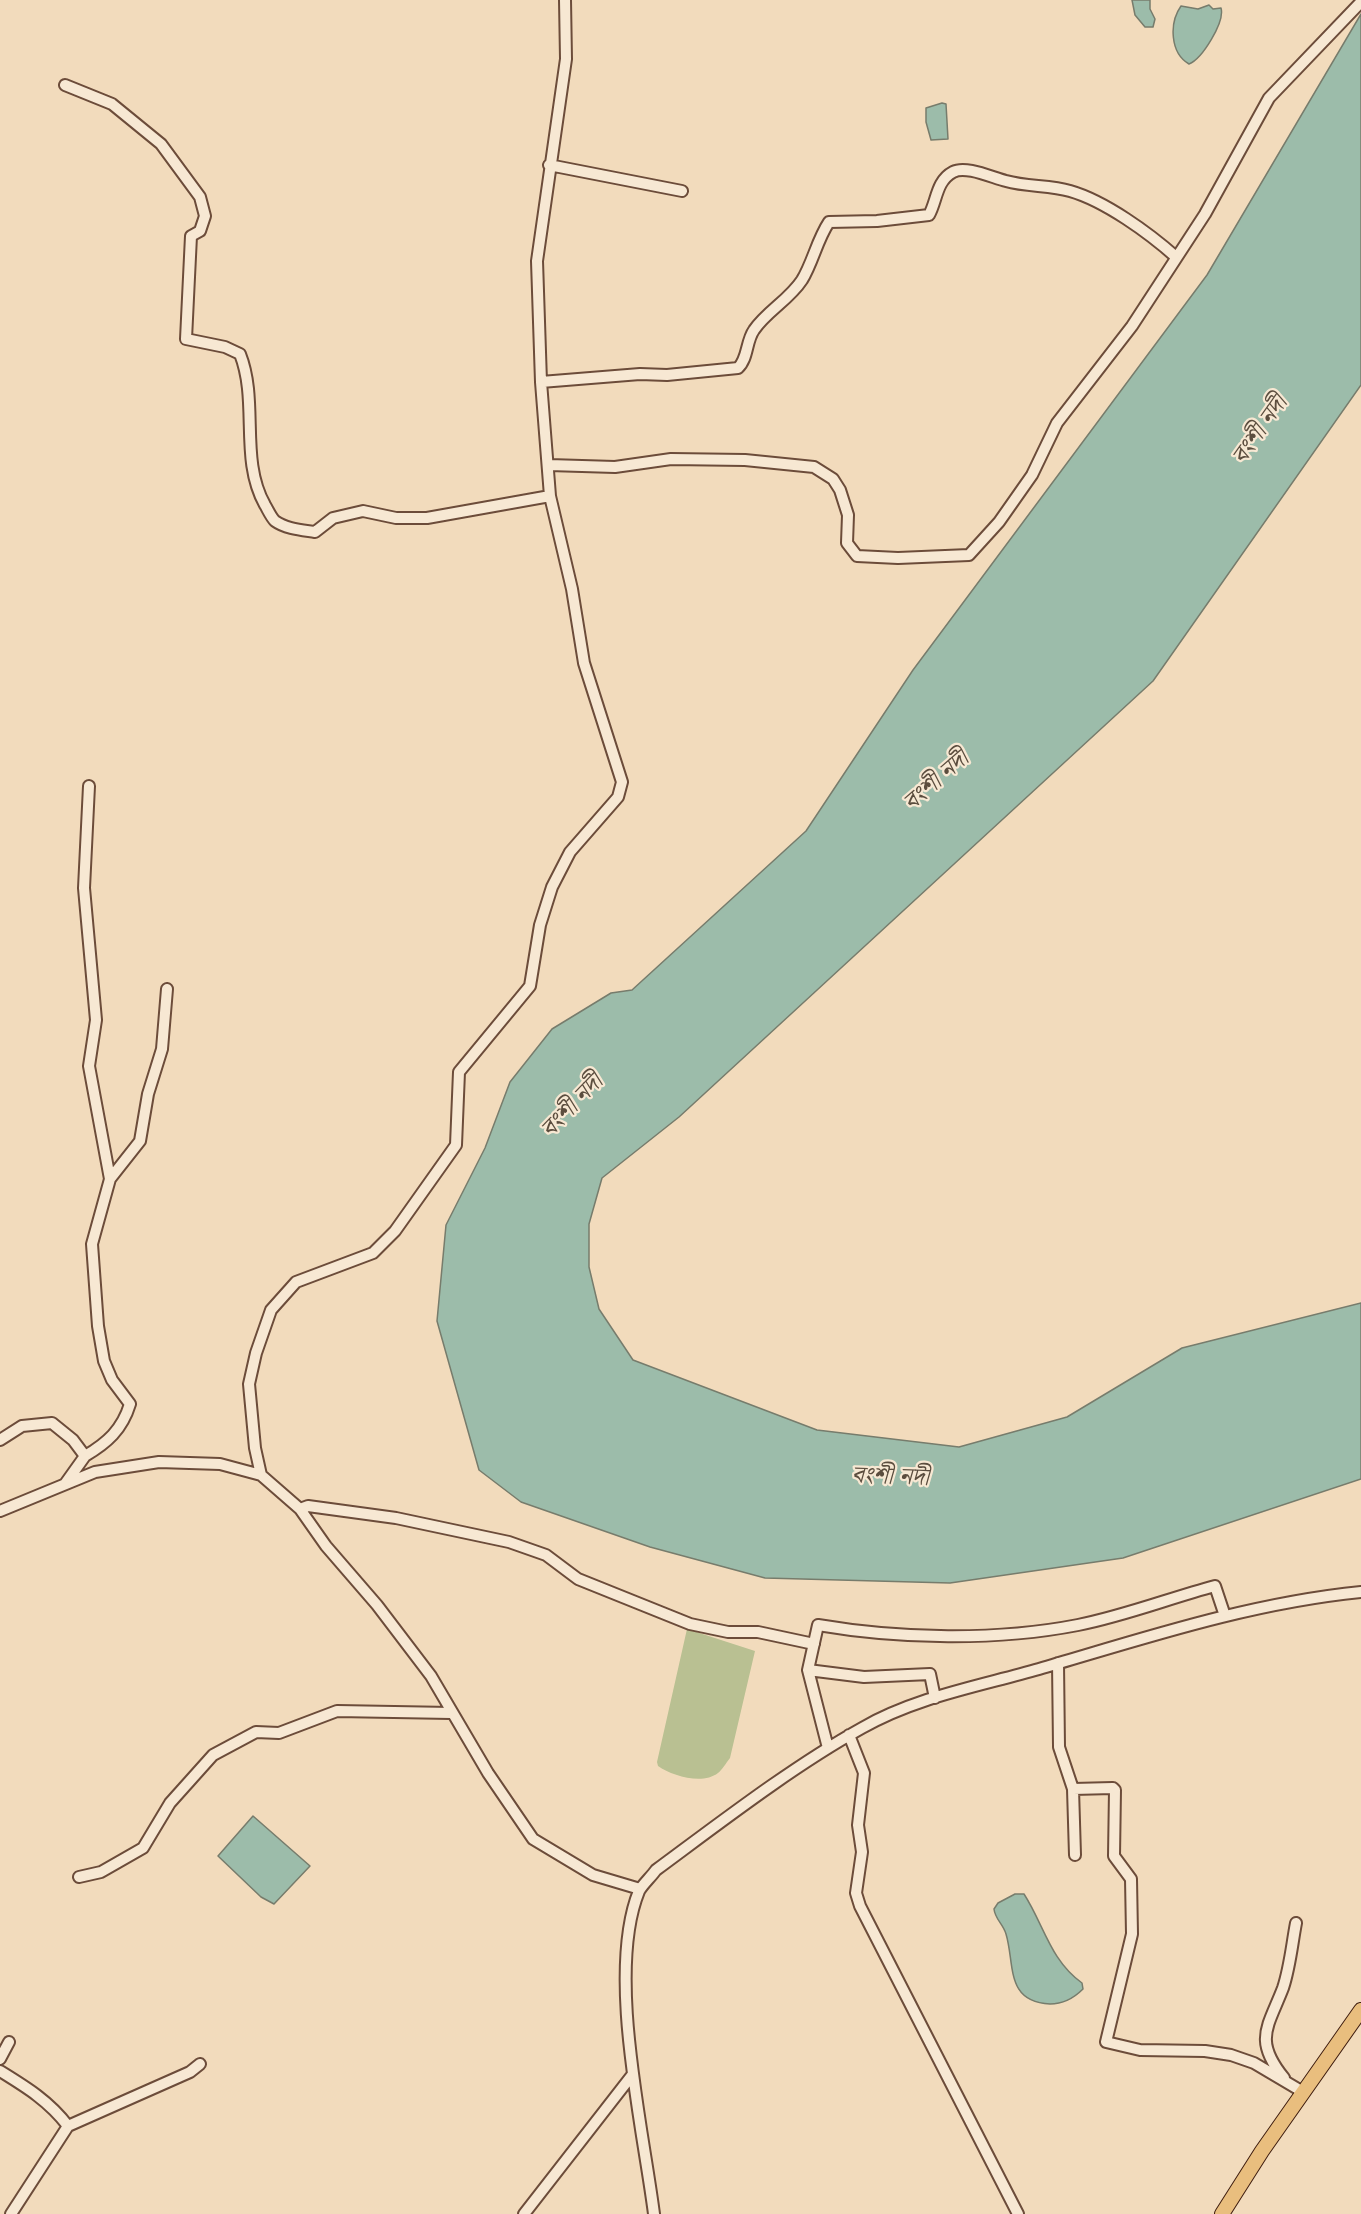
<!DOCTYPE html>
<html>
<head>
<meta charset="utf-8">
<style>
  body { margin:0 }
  canvas { display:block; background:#f2dbbc }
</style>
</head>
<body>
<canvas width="1361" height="2214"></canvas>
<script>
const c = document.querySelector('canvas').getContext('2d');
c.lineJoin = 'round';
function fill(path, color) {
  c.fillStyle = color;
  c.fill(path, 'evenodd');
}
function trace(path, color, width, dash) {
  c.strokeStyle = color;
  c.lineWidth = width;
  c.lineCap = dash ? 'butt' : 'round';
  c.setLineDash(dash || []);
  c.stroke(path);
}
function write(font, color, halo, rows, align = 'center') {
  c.font = font + ' Cardo,"Noto Serif Bengali",serif';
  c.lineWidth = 4.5;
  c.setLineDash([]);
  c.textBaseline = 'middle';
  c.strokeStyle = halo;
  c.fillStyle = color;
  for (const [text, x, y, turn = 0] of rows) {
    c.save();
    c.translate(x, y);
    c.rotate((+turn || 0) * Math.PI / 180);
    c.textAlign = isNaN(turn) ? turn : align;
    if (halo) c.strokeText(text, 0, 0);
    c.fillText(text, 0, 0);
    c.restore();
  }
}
fill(new Path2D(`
  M 687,1629 L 755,1651 L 730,1758 C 726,1763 722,1770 718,1773 C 703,1785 672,1776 658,1766 L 657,1762 Z`), '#b9c092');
const water = new Path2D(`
  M 1132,0 L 1150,0 L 1150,9 L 1155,19 L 1153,27 L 1145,27 L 1135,15 Z
  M 1209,5 L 1213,9 L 1221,8 C 1225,22 1202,59 1189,64 C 1170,53 1169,23 1181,6 L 1198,9 Z
  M 1361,14 L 1361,385 L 1153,681 L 679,1117 L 602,1178 L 589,1224 L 589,1267 L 599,1309 L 633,1360 L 817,1430 L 959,1447 L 1067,1417 L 1182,1348 L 1361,1303 L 1361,1479 L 1123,1558 L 950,1583 L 765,1578 L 650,1547 L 521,1502 L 479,1470 L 437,1321 L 446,1225 L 485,1148 L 510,1082 L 552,1029 L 611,993 L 632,990 L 806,831 L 913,670 L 1207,275 Z
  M 942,103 L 946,104 L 948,139 L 931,140 L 926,122 L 926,108 Z
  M 253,1816 L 310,1866 L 274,1904 L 261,1897 L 218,1856 Z
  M 1015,1894 L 1024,1894 C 1044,1925 1050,1960 1082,1983 L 1083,1989 C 1073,1999 1063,2004 1050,2004 C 1005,2002 1015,1964 1006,1934 C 1003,1924 995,1919 994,1909 L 998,1903 Z`);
fill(water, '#9cbcaa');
trace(water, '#777c6c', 1.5);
const minor = new Path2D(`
  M 65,85 L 112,104 L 161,144 L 200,197 L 205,216 L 200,231 L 191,236 L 186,339 L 225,347 L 240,354 C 259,402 239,459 265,505 C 268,510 271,517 275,521 C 286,529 302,530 315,532 L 333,518 L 363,511 L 396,518 L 427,518 L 550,496
  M 549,165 L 682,191
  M 541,382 L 640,374 L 667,375 L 738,368 C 748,359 746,341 754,330 C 767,311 789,300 802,280 C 813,262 817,240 829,222 L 877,221 L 929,215 C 937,201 936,181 953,172 C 966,165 993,178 1006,181 C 1027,187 1050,185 1070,191 C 1105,201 1149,233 1176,257
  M 549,465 L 615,467 L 671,459 L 745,460 L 814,467 L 833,479 L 840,490 L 848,515 L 847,543 L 857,556 L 898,558 L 969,555 L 999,522 L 1032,475 L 1057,423 L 1132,326 L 1205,214 L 1269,98 L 1361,2
  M 89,786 L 84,888 L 96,1020 L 89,1066 L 110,1179
  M 0,1440 L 22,1426 L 52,1423 L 73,1440 L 85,1456 L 65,1484
  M 85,1456 C 107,1443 122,1430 130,1404 L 112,1380 L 104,1361 L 98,1326 L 92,1244 L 110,1179 L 140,1141 L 148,1094 L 162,1049 L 167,989
  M 261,1475 L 255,1448 L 249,1384 L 256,1353 L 271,1310 L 296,1282 L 373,1253 L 395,1231 L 456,1145 L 459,1072 L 530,986 L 540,925 L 552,887 L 570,852 L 618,797 L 622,782 L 584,663 L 572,589 L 550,496 L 541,382 L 537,261 L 566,59 L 565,0
  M 300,1509 L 308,1506 L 396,1518 L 509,1542 L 546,1555 L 578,1579 L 690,1624 L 728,1632 L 758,1632 L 814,1644
  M 0,1511 L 95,1472 L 159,1462 L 220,1464 L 261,1475 L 300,1509 L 326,1546 L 377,1605 L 431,1676 L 488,1773 L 533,1839 L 593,1875 L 640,1889
  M 1058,1663 L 1059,1747 L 1073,1789 L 1075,1855
  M 808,1670 L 818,1625 C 900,1639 996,1641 1078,1625 C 1124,1616 1170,1598 1215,1586 L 1225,1616
  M 849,1735 L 864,1773 L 858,1825 L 862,1852 L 856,1893 L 860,1906 L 1018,2214
  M 828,1748 L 808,1670 L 864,1677 L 930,1674 L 935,1698
  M 1073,1789 L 1113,1788 L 1115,1790 L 1114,1856 L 1131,1879 L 1132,1934 L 1106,2042 L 1140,2050 L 1205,2051 L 1231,2055 L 1254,2063 L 1303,2092
  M 79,1877 L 101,1872 L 143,1848 L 170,1803 L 213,1755 L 256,1732 L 279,1733 L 337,1711 L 451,1713
  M 0,2059 L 9,2042
  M 0,2071 C 26,2087 49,2101 68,2126 L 190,2072 L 200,2064
  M 1284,2078 C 1253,2040 1268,2027 1283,1988 C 1290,1967 1292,1944 1296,1923
  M 11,2214 L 68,2126
  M 524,2214 L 633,2074
  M 654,2214 C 643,2127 606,1972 639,1891 C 643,1884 651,1877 656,1870 C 721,1822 792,1767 862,1728 C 916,1697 980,1686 1039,1669 C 1145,1638 1250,1603 1361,1592`);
const major = new Path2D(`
  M 1222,2214 L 1262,2151 L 1361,2010`);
trace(minor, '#6c4c3a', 14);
trace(major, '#3f1d0f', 16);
trace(minor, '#f7e8d3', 10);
trace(major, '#e9be7e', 14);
write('italic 24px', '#5b4d3e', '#f7e8d3', [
  ["বংশী নদী",1261,431,-55],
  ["বংশী নদী",937,782,-41],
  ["বংশী নদী",573,1107,-46],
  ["বংশী নদী",890,1478,2]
]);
</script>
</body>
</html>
